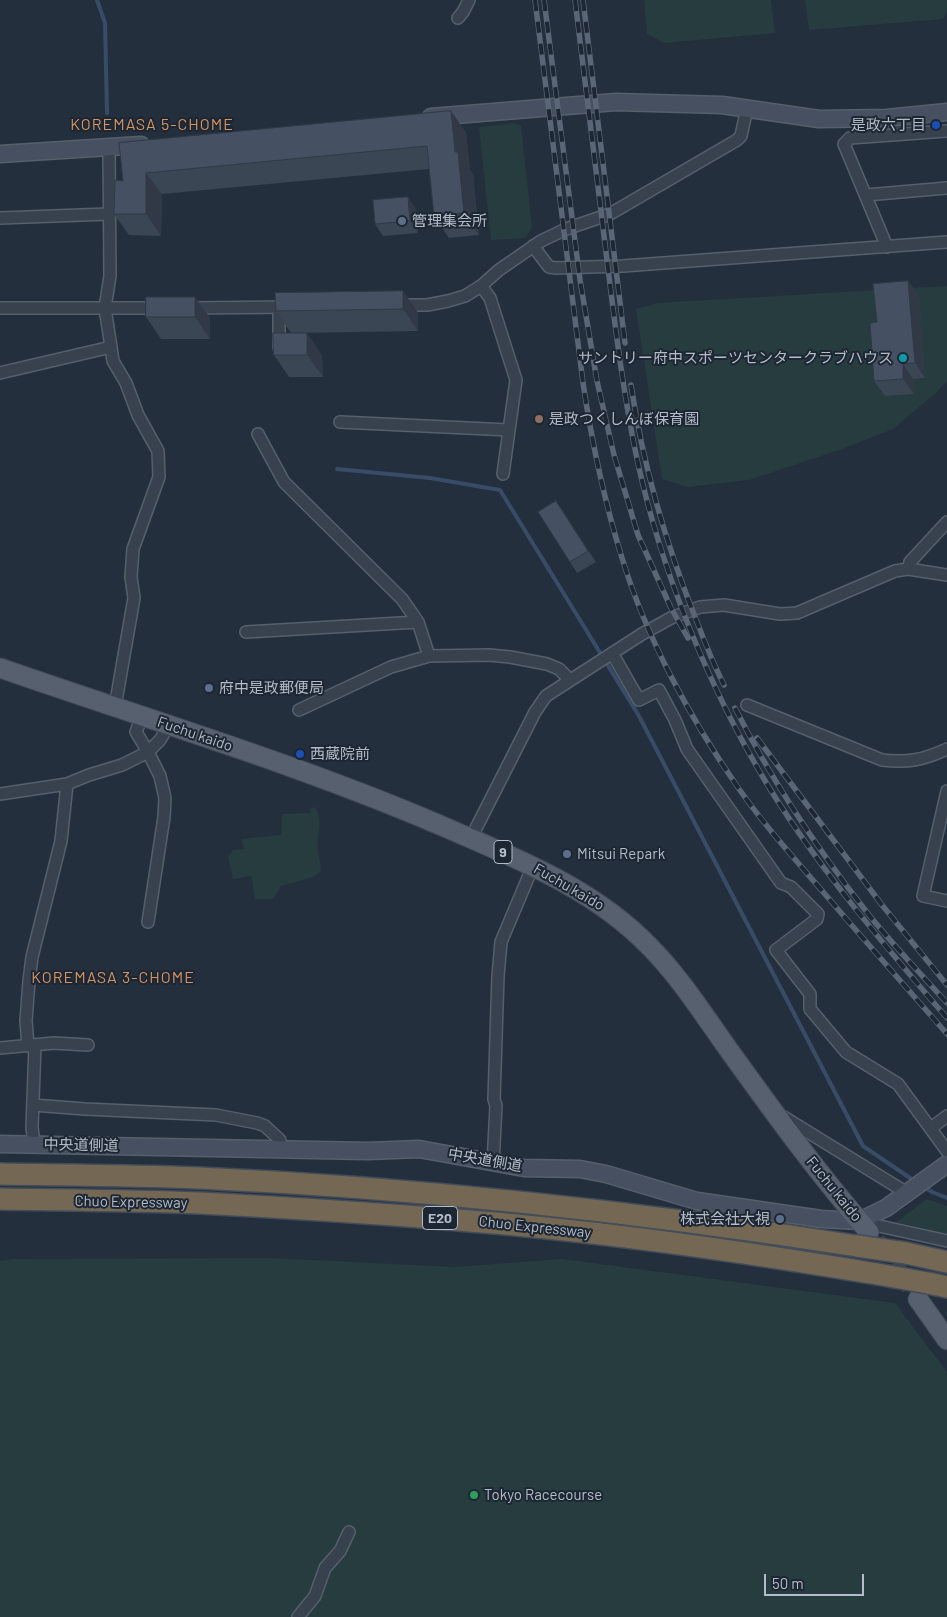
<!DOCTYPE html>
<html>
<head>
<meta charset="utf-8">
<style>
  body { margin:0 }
  #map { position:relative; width:947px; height:1617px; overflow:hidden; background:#242f3e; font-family:Barlow,sans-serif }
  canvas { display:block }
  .scale { position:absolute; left:764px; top:1574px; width:100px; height:22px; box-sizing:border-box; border:2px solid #b4bcc9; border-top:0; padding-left:6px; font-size:15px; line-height:18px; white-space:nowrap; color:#b4bcc9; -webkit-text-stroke:4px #1d2633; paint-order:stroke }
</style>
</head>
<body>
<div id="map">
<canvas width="947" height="1617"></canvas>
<div class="scale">50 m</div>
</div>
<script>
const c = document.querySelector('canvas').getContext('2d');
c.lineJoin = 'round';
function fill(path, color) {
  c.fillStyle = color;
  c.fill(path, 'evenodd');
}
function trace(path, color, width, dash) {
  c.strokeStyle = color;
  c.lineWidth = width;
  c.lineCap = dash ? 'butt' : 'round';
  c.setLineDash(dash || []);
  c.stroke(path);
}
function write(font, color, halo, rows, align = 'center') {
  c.font = font + ' Barlow,"Noto Sans JP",sans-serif';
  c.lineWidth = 4;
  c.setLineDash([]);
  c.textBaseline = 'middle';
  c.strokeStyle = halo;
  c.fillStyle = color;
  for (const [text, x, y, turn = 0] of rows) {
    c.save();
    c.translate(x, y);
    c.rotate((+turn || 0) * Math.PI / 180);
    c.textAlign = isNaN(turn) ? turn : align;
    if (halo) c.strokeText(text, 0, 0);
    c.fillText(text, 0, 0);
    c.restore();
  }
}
fill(new Path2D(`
  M 644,0 L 771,0 L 775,33 L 664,43 L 647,34 Z
  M 805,0 L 947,0 L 947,12 L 943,19 L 809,30 Z
  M 514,123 L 521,126 L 532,227 L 525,238 L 491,240 L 479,127 Z
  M 947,286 L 947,381 L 936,393 L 893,429 L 842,449 L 749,480 L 687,487 L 662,479 L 636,309 L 657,303 Z
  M 315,807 C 324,821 316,837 318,851 C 319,858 321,864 321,871 L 313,877 L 281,886 L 273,899 L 255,899 L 251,876 L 233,879 L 228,857 L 233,850 L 244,849 L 241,839 L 281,835 L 282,814 L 310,813 L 310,809 Z
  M 927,1199 L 947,1206 L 947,1234 L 896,1222 Z
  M 269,1258 L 455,1267 L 562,1259 L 895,1303 L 947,1372 L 947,1617 L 0,1617 L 0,1261 L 13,1259 Z`), '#263c3f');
trace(new Path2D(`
  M 97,0 L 105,23 L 107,113
  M 337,469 L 430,478 L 500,490 L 639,716 L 863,1146 L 916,1182
  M 924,1187 L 932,1192 L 947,1198`), '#394c67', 4);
trace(new Path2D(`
  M 876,1241 L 910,1287`), '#3a4453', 19, [19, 9]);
const street = new Path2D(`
  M 458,18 L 463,12 L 469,0
  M 109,147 L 110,276 L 105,308 L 111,347 L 113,361 L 126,383 L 138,415 L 158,451 L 159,477 L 133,549 L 131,577 L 134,598 L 115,707
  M 866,195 L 947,188
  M 0,218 L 108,214
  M 533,246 L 549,267 L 556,268 L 623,266 L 947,242
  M 887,247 L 844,144 L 850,138 L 947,131
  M 481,286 L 490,298 L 516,380 L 503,474
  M 399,305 L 427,305 L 448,301 L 465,296 L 481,286 L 499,270 L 541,241 L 566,229 L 610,214 L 737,140 L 741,136 L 747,108
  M 0,308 L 161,308
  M 189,308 L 291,307
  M 279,347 L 279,307
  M 0,373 L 111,347
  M 340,422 L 509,430
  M 258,434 L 284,482 L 402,599 L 418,622 L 429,656
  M 908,569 L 910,562 L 947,522
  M 246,632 L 418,622
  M 612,653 L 639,700 L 659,690 L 675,720 L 687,749 L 781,883 L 791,887 L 818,914 L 817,919 L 776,950 L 810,994 L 810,1009 L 846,1052 L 898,1084 L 947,1151
  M 747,705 L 882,760 C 908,763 923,760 947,749
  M 299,710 L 391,667 L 429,656 L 489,655 L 510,657 L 547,664 L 559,669 L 570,680
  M 142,716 L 136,732 L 148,752 L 160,776 L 165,798 L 164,817 L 148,922
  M 947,791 L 923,896 L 947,901
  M 0,794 L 67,784 L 89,775 L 122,765 L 148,752 L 160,740 L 169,725
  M 471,838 L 535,712 L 546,696 L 642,634 L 671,618 L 700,607 L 724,605 L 780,614 L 797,613 L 895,571 L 908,569 L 947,575
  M 28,1046 L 26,1021 L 29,981 L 32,957 L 61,841 L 67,784
  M 0,1048 L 54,1043 L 88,1045
  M 33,1105 L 85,1109 L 216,1115 L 257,1123 L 265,1126 L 280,1140 L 279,1149
  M 782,1116 L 907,1193
  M 931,1128 L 947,1116
  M 34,1144 L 32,1127 L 35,1045
  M 493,1163 L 496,1106 L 494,1099 L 498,976 L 501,942 L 533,866
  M 861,1222 L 947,1241
  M 298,1617 L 315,1596 L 325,1568 L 340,1551 L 349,1532`);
const secondary = new Path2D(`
  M 431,117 L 616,102 L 722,105 L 819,119 L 887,118 L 947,112
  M 0,154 L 141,145
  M 0,1144 L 368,1151 L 419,1149 L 524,1168 L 580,1169 L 606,1174 L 697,1201 L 821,1219 L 859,1221 L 886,1208 L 947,1164`);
const primary = new Path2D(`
  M 0,668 C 152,721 308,767 456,832 C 525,862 596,891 649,946 C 681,978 705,1017 731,1053 C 775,1114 819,1175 869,1232
  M 918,1299 L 947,1340`);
const highway = new Path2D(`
  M 0,1174 C 66,1175 133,1175 199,1178 C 419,1188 639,1212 857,1246
  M 0,1199 C 66,1200 133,1200 199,1203 C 294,1208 388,1214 482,1222 C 614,1233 746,1252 877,1274
  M 906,1253 L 947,1262
  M 928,1283 L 947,1287`);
trace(street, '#565f6c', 14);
trace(secondary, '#565f6c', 19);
trace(primary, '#414a57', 21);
trace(highway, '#434c59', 24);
trace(street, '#38414e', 11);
trace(secondary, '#465061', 16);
trace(primary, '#56606e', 19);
trace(highway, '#746855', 21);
const rail = new Path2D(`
  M 535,0 L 583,383 C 592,443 604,500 622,558 C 646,637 690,718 737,786 C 763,824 794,858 824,893 C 864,940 906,987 947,1034
  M 544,0 L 580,280 L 597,381 L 614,455 L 638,535 L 671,608 L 688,638
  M 575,0 C 585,81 595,162 605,244 C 614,316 622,388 637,459 C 661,571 710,691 770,789 C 821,871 884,945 947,1018
  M 583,0 L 625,343
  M 631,385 C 643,466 667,547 697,622 C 705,643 714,665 724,685
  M 735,708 C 772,781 818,850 869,915 C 893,945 921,974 947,1003
  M 757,738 L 882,905 L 947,985`);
trace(rail, '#5a6575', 5.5);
trace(rail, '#1d2633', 4, [11]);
const highwayBridge = new Path2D(`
  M 857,1246 L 906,1253
  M 877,1274 L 928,1283`);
trace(highwayBridge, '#434c59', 24, []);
trace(highwayBridge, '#746855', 21);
fill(new Path2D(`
  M 451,111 L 466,133 L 470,170 L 473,174 L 479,235 L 449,238 L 434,216 L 429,169 L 162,194 L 161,236 L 129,235 L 114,214 L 123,181 L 119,143 Z
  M 416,209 L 418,233 L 383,236 L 375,224 Z
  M 908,281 L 919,296 L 925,378 L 913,379 L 914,394 L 885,396 L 874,381 L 877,322 Z
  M 403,291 L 418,313 L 418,331 L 291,333 L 276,311 Z
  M 195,297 L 210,318 L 210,339 L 161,339 L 146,317 Z
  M 274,355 L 322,355 L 323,377 L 289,377 Z
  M 556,501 L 596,562 L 577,573 L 570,562 Z`), '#3b4654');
fill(new Path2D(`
  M 451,111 L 466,133 L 470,170 L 473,174 L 479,235 L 464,213 L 455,152 Z
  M 146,173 L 162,194 L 161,236 L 146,214 Z
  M 408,197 L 416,209 L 418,233 L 410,221 Z
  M 908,281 L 919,296 L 925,378 L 915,363 Z
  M 403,291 L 418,313 L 418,331 L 403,309 Z
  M 195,297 L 210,318 L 210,339 L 195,317 Z
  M 307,333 L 322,355 L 323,377 L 307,355 Z
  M 903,364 L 913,379 L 914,394 L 903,379 Z
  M 556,501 L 564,512 L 596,562 L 588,551 Z`), '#303945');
const building = new Path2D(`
  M 451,111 L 455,152 L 458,152 L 464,213 L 434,216 L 427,146 L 146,173 L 146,214 L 114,214 L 115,180 L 123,181 L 119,143 Z
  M 408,197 L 410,221 L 375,224 L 373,200 Z
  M 908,281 L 915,363 L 903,364 L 903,379 L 874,381 L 870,323 L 877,322 L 873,284 Z
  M 403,291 L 403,309 L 276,311 L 275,293 Z
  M 146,297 L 195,297 L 195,317 L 146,317 Z
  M 273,333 L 307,333 L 307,355 L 274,355 Z
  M 556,501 L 588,551 L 570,562 L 538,512 Z`);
fill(building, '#455162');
trace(building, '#303945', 1);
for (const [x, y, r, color] of [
  [936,125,5,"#1a4fb4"],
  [402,221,5,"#5c6f8a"],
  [903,358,5,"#0f9aa8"],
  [539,419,5,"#8d6e63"],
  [209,688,5,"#5c6f8a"],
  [300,754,5,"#1a4fb4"],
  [567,854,5,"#5c6f8a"],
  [780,1219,5,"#5c6f8a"],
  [474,1495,5,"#2e9e5b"]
]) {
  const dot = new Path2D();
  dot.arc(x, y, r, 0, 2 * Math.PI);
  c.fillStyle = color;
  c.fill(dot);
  trace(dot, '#1d2633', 2);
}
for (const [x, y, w] of [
  [503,852,18],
  [440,1218,35]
]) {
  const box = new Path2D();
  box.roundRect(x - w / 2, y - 11.5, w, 23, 4);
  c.fillStyle = '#1d2633';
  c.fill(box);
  trace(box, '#b4bcc9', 1);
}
write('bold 14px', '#b4bcc9', null, [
  ["9",503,852],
  ["E20",440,1218]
]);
write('15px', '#b4bcc9', '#1d2633', [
  ["是政六丁目",926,125,"right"],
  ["管理集会所",412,221],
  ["サントリー府中スポーツセンタークラブハウス",893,358,"right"],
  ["是政つくしんぼ保育園",549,419],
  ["府中是政郵便局",219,688],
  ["西蔵院前",310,754],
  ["Mitsui Repark",577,854],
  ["株式会社大視",770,1219,"right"],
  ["Tokyo Racecourse",484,1495]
], 'left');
write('15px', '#b4bcc9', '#1d2633', [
  ["Fuchu kaido",195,734,19],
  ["Fuchu kaido",569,887,30],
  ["中央道側道",81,1145,1],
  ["中央道側道",485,1160,10],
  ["Fuchu kaido",834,1189,51],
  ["Chuo Expressway",131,1202,1],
  ["Chuo Expressway",535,1227,6]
]);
c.letterSpacing = '1px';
write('16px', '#d59563', '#1d2633', [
  ["KOREMASA 5-CHOME",152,125],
  ["KOREMASA 3-CHOME",113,978]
]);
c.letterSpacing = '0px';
</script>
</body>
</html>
